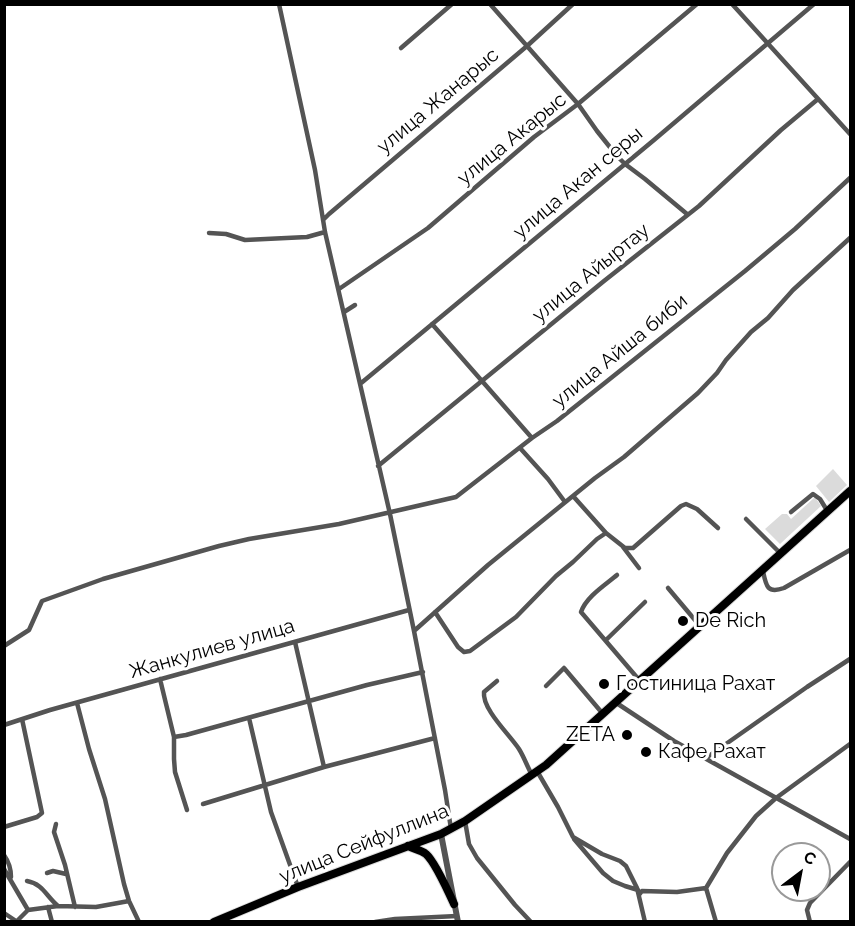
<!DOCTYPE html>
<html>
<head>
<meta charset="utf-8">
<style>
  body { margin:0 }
  #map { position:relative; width:855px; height:926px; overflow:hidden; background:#fff; font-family:Raleway,sans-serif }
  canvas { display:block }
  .frame { position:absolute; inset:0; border:6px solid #000; pointer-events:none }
  .north { position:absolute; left:771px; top:842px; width:60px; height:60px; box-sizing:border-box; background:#fff; border:2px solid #999; border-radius:50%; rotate:32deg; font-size:16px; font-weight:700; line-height:24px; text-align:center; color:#000 }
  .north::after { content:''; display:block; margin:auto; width:21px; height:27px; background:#000; clip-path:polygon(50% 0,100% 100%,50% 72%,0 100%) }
</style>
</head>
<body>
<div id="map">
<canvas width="855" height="926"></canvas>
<div class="frame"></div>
<div class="north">С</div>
</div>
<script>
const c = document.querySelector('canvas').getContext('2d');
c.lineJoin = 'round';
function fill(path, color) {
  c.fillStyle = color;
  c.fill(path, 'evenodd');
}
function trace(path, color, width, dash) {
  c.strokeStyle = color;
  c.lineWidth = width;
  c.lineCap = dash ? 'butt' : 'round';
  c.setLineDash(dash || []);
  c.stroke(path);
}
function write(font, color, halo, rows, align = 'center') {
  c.font = font + ' Raleway,sans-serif';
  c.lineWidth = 6;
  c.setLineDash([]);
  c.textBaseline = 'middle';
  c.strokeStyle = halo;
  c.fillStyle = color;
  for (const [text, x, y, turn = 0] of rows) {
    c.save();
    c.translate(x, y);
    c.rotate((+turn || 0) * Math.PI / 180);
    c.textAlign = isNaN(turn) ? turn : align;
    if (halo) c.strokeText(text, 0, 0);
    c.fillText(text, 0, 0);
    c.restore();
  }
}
fill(new Path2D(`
  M 833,469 L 847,485 L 829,502 L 816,486 Z
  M 815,497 L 821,506 L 780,544 L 765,529 L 782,514 L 787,514 L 791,519 Z`), '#dbdbdb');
const primary = new Path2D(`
  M 408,846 C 414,849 421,850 426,854 C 435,862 449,893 454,904
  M 214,922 L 298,887 L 441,834 L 465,821 L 546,765 L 850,491`);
trace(primary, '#dbdbdb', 10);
trace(new Path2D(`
  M 279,4 L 315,170 L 325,232 L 390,514 L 414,631 L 445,790 L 451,829
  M 490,4 L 578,104 L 597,131 L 617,156 L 625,164 L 645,179 L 687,214
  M 732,4 L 850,134
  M 401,48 L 452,4
  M 323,220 L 329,214 L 527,46 L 573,4
  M 209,233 L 226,234 L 245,240 L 307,237 L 325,232
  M 339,289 L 428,228 L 534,137 L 578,104 L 697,4
  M 344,312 L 355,305
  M 432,324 L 532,438
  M 360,384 L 654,140 L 814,4
  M 520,448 L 548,479 L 565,502
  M 378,466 L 604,281 L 699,206 L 781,130 L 818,99
  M 573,496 L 606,533 L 625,548 L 633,548 L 681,506 L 686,504 L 697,509 L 718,528
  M 791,512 L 813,494 L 820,499 L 828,512
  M 746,519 L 781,554
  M 623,547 L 639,568
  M 763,571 C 766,586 767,594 784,588 L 850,550
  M 617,575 C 605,585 586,597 581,612 L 640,681
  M 668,588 L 700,626
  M 435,612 L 458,647 L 464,652 L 470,651 L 516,617 L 556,576 L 573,562 L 597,539 L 606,533
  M 414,631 L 488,565 L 595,478 L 624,457 L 698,393 L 717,373 L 726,360 L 751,332 L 768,318 L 793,290 L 850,238
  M 606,640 L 645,602
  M 295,642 L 324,767
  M 4,646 L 29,630 L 42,601 L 103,579 L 219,546 L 249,539 L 339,524 L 456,497 L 532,438 L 557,421 L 606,382 L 745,271 L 795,229 L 850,178
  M 160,679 L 174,737 L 174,759 L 175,772 L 187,810
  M 497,681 L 484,692 C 482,709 509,734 519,749 C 524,757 527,766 532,775
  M 546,686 L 564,668 L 603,714
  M 615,702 L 674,741 L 850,839
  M 77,703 L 89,749 L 105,799 L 124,884 L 129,901 L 139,922
  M 249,718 L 271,812 L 298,887
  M 4,725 L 50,710 L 409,610
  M 174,737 L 186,735 L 367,685 L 423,672
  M 706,758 L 807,687 L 850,659
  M 537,771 L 558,807 L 573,837 L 602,854 L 620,861 L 626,866 L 637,888 L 645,922
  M 203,804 L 324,767 L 435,738
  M 465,821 L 469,844 L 477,858 L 515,905 L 531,922
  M 56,824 L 54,832 L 65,865 L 75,907
  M 4,827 L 37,817 L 42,813 L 22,719
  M 574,839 L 603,873 L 613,881 L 625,886 L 638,890
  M 4,855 C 9,862 11,868 11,877
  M 4,869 L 28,910
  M 47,873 L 53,871 L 66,874
  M 27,881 C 43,884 46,896 58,906
  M 706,888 L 716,922
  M 639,895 L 642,891 L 677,892 L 706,888 L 727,853 L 756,816 L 776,798 L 850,744
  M 48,907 L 52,922
  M 4,913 L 16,921
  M 16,922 L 28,910 L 58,906 L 96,907 L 129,901
  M 375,922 L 395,919 L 457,916
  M 810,922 L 807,910 L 810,903 L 850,862`), '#545454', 4.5);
trace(new Path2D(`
  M 441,834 L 458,922`), '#545454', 6);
trace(primary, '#000', 8);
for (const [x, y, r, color] of [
  [683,621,6,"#000"],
  [604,684,6,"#000"],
  [627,735,6,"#000"],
  [646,752,6,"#000"]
]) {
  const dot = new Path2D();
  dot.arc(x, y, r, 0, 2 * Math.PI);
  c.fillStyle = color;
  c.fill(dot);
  trace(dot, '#fff', 2);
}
write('20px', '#000', '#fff', [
  ["улица Жанарыс",438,101,-40],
  ["улица Акарыс",512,139,-39],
  ["улица Акан серы",578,183,-40],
  ["улица Айыртау",591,273,-39],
  ["улица Айша биби",620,351,-39],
  ["Жанкулиев улица",212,649,-16],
  ["улица Сейфуллина",364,844,-22]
]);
write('20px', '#000', '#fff', [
  ["De Rich",695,621],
  ["Гостиница Рахат",616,684],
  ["ZETA",615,735,"right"],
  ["Кафе Рахат",658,752]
], 'left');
</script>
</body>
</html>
